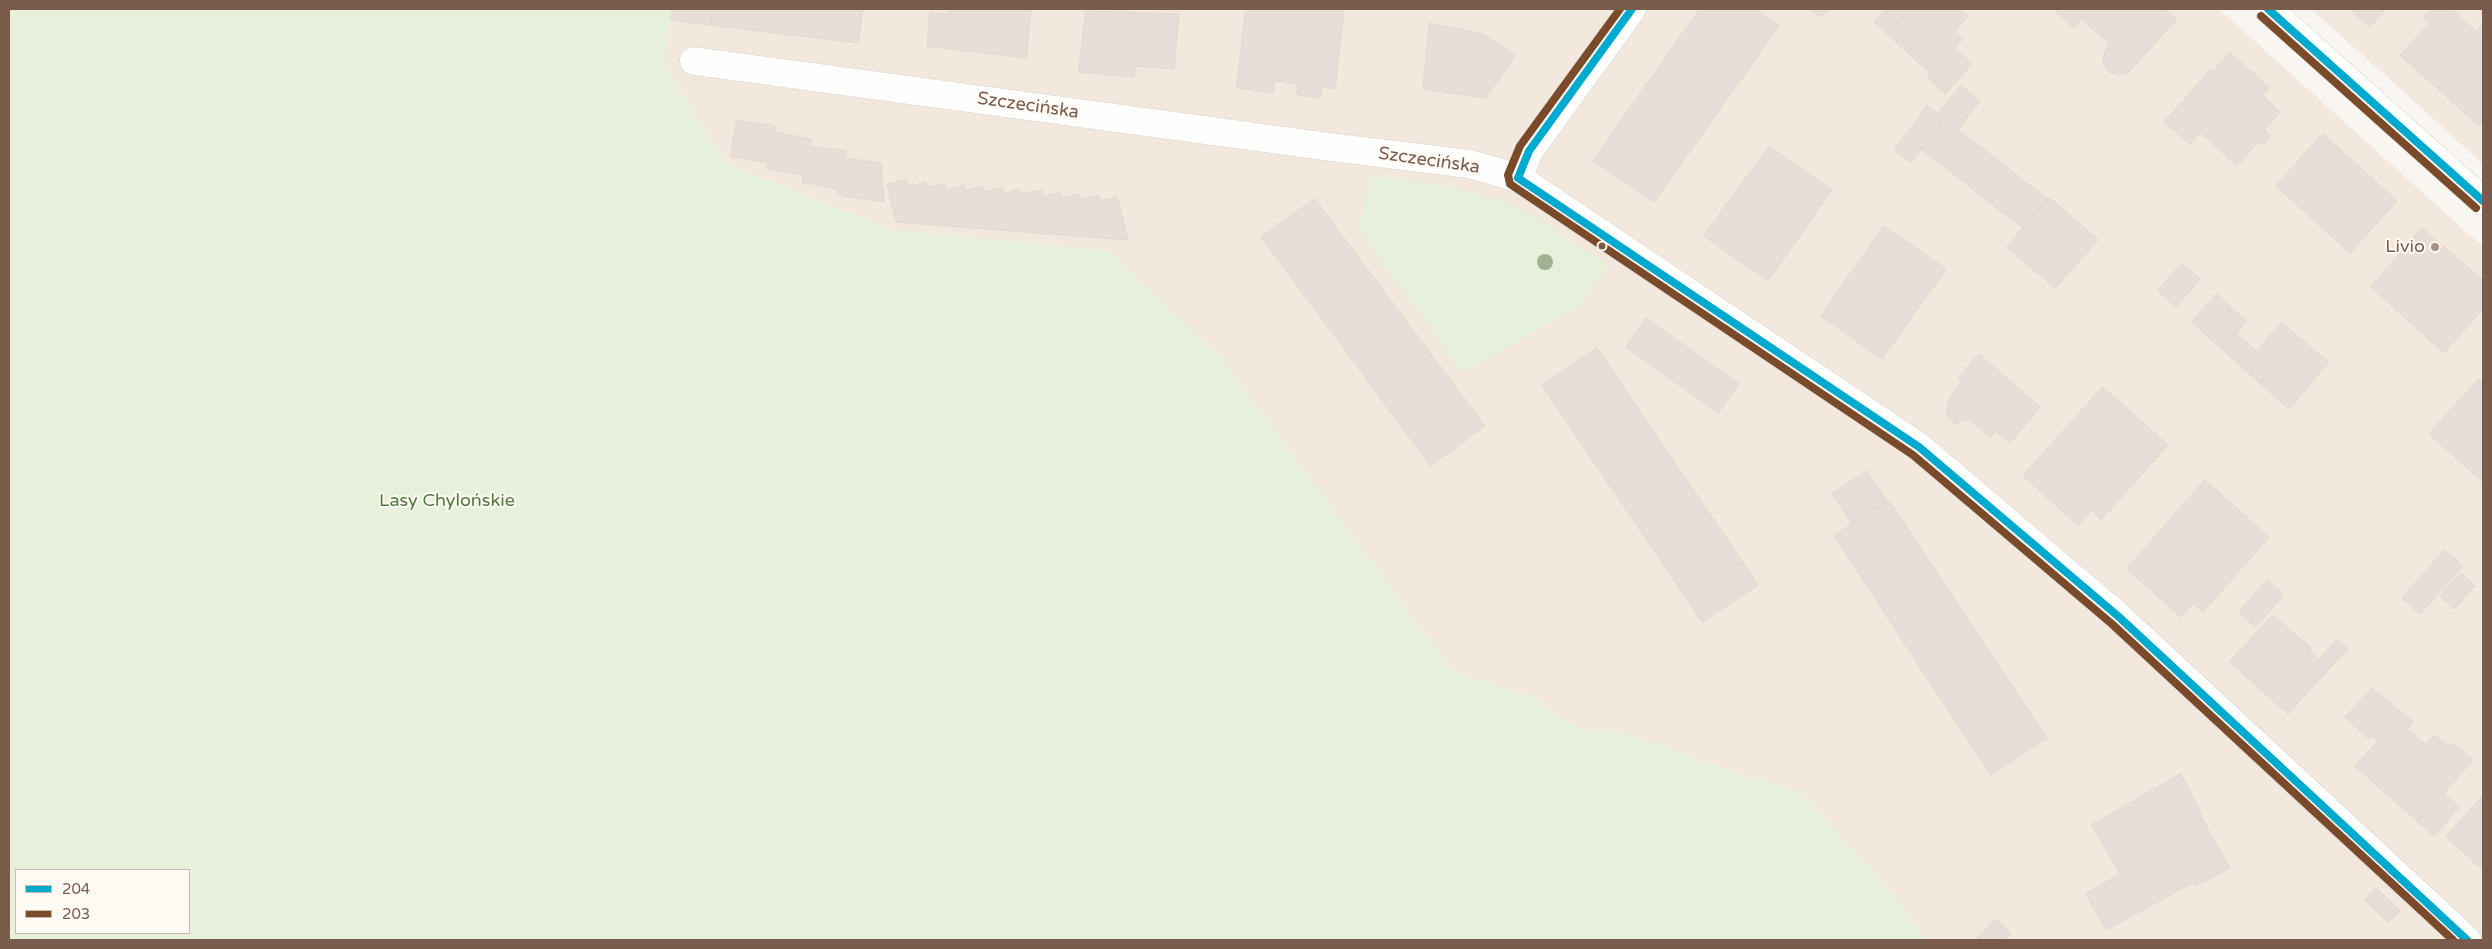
<!DOCTYPE html>
<html>
<head>
<meta charset="utf-8">
<style>
  body { margin:0 }
  #map { position:relative; width:2492px; height:949px; overflow:hidden; background:#f9f5f0; font-family:"Varela Round",sans-serif }
  canvas { display:block }
  .frame { position:absolute; inset:0; border:10px solid #7a5c4d; pointer-events:none }
  .legend { position:absolute; left:15px; top:869px; width:175px; height:65px; box-sizing:border-box; background:#fffaf3; border:1px solid #cabbb1; margin:0; padding:6px 9px; list-style:none; font-size:15px; color:#7a5c4d }
  .legend li { display:flex; align-items:center; gap:10px; height:25px }
  .legend b { width:25px; border:1px solid #cabbb1 }
</style>
</head>
<body>
<div id="map">
<canvas width="2492" height="949"></canvas>
<div class="frame"></div>
<ul class="legend">
<li><b style="height:6px;background:#00a9ce"></b>204</li>
<li><b style="height:6px;background:#7a4b2a"></b>203</li>
</ul>
</div>
<script>
const c = document.querySelector('canvas').getContext('2d');
c.lineJoin = 'round';
function fill(path, color) {
  c.fillStyle = color;
  c.fill(path, 'evenodd');
}
function trace(path, color, width, dash) {
  c.strokeStyle = color;
  c.lineWidth = width;
  c.lineCap = dash ? 'butt' : 'round';
  c.setLineDash(dash || []);
  c.stroke(path);
}
function write(font, color, halo, rows, align = 'center') {
  c.font = font + ' "Varela Round",sans-serif';
  c.lineWidth = 4;
  c.setLineDash([]);
  c.textBaseline = 'middle';
  c.strokeStyle = halo;
  c.fillStyle = color;
  for (const [text, x, y, turn = 0] of rows) {
    c.save();
    c.translate(x, y);
    c.rotate((+turn || 0) * Math.PI / 180);
    c.textAlign = isNaN(turn) ? turn : align;
    if (halo) c.strokeText(text, 0, 0);
    c.fillText(text, 0, 0);
    c.restore();
  }
}
fill(new Path2D(`
  M 670,9 L 2219,9 L 2483,247 L 2483,940 L 1926,940 L 1896,898 L 1801,792 L 1728,770 L 1626,733 L 1580,730 L 1531,696 L 1454,673 L 1221,358 L 1107,250 L 892,230 L 728,164 L 664,67 Z
  M 2311,9 L 2483,9 L 2483,164 L 2405,93 Z`), '#f2e8de');
fill(new Path2D(`
  M 9,9 L 670,9 L 664,68 L 728,164 L 892,230 L 1107,250 L 1221,358 L 1454,673 L 1531,696 L 1580,730 L 1626,733 L 1728,770 L 1801,792 L 1896,898 L 1926,940 L 9,940 ZM 16,870 L 189,870 L 189,933 L 16,933 Z
  M 1369,176 C 1422,181 1476,188 1525,212 C 1554,226 1581,248 1608,266 L 1581,305 L 1574,310 L 1462,372 L 1359,230 Z`), '#e7f0db');
const building = new Path2D(`
  M 673,9 L 712,9 L 711,25 L 671,20 Z
  M 712,9 L 863,9 L 858,43 L 711,25 Z
  M 950,9 L 1031,9 L 1026,58 L 927,46 L 930,13 L 949,14 Z
  M 1246,9 L 1344,9 L 1335,89 L 1322,87 L 1320,98 L 1297,95 L 1298,84 L 1275,81 L 1273,93 L 1237,88 Z
  M 1700,9 L 1755,9 L 1779,26 L 1654,202 L 1593,161 Z
  M 1810,9 L 1829,9 L 1821,17 Z
  M 1886,9 L 1910,9 L 1891,30 L 1933,70 L 1930,73 L 1874,22 Z
  M 1910,9 L 1960,9 L 1968,16 L 1955,32 L 1963,39 L 1955,48 L 1972,64 L 1945,94 L 1927,77 L 1933,70 L 1891,30 Z
  M 2059,9 L 2088,9 L 2074,28 L 2056,12 Z
  M 2088,9 L 2166,9 L 2177,19 L 2129,72 L 2119,75 L 2109,72 L 2104,65 L 2103,57 L 2109,44 L 2080,17 Z
  M 2350,9 L 2386,9 L 2370,27 Z
  M 2432,9 L 2451,9 L 2476,32 L 2483,24 L 2483,37 L 2438,89 L 2400,55 L 2430,23 L 2424,17 Z
  M 1086,11 L 1179,14 L 1174,69 L 1135,66 L 1134,77 L 1079,72 Z
  M 1430,23 L 1483,34 L 1516,55 L 1485,98 L 1423,89 Z
  M 2483,37 L 2483,121 L 2479,126 L 2438,89 Z
  M 2230,53 L 2270,88 L 2263,95 L 2280,112 L 2264,130 L 2271,136 L 2263,145 L 2258,142 L 2237,166 L 2200,132 L 2190,144 L 2164,122 L 2211,69 L 2213,71 Z
  M 1961,86 L 1980,101 L 1958,130 L 1938,115 Z
  M 1927,106 L 1944,119 L 1911,163 L 1895,150 Z
  M 1944,119 L 2048,199 L 2023,228 L 1921,149 Z
  M 737,120 L 775,126 L 774,132 L 811,139 L 810,146 L 846,151 L 845,158 L 881,163 L 884,202 L 837,195 L 838,189 L 802,182 L 803,175 L 767,169 L 767,162 L 731,157 Z
  M 2323,134 L 2397,201 L 2350,253 L 2276,186 Z
  M 1769,147 L 1832,190 L 1768,281 L 1704,236 Z
  M 907,180 L 908,187 L 925,182 L 927,188 L 945,183 L 947,190 L 964,185 L 966,191 L 983,186 L 985,192 L 1002,188 L 1004,194 L 1019,189 L 1021,195 L 1041,190 L 1043,197 L 1060,192 L 1062,198 L 1079,194 L 1081,200 L 1099,195 L 1101,201 L 1117,197 L 1128,240 L 896,222 L 887,185 Z
  M 2049,197 L 2098,240 L 2055,288 L 2007,247 Z
  M 1315,199 L 1485,426 L 1431,466 L 1261,237 Z
  M 1884,226 L 1946,269 L 1882,359 L 1821,316 Z
  M 2422,228 L 2483,280 L 2483,309 L 2444,353 L 2371,287 Z
  M 2182,263 L 2200,279 L 2176,307 L 2158,291 Z
  M 2217,294 L 2232,308 L 2207,336 L 2192,322 Z
  M 2232,308 L 2247,321 L 2222,349 L 2207,336 Z
  M 1646,318 L 1739,384 L 1718,413 L 1626,347 Z
  M 2282,322 L 2298,337 L 2260,383 L 2243,368 Z
  M 2236,333 L 2257,352 L 2243,368 L 2222,349 Z
  M 2298,337 L 2329,362 L 2289,409 L 2260,383 Z
  M 1597,348 L 1758,585 L 1702,622 L 1542,385 Z
  M 1979,354 L 2040,407 L 2010,443 L 1995,431 L 1991,437 L 1968,419 L 1955,424 L 1946,415 L 1949,405 L 1947,402 L 1961,382 L 1958,379 Z
  M 2479,379 L 2483,383 L 2483,482 L 2429,434 Z
  M 2103,387 L 2168,445 L 2101,520 L 2091,510 L 2078,525 L 2023,476 Z
  M 1867,471 L 1887,501 L 1852,524 L 1832,494 Z
  M 2205,480 L 2269,537 L 2203,612 L 2193,603 L 2181,617 L 2127,569 Z
  M 1889,500 L 2047,738 L 1991,775 L 1834,536 Z
  M 2445,550 L 2463,566 L 2420,614 L 2402,598 Z
  M 2461,573 L 2475,586 L 2454,609 L 2440,596 Z
  M 2267,580 L 2284,595 L 2255,627 L 2239,612 Z
  M 2273,615 L 2311,648 L 2309,651 L 2329,669 L 2288,714 L 2230,662 Z
  M 2338,639 L 2348,649 L 2329,669 L 2319,660 Z
  M 2372,688 L 2413,722 L 2407,729 L 2426,745 L 2434,735 L 2449,747 L 2453,743 L 2473,760 L 2418,822 L 2355,766 L 2378,741 L 2372,736 L 2369,739 L 2345,718 Z
  M 2181,774 L 2202,814 L 2200,815 L 2206,826 L 2230,868 L 2196,886 L 2194,882 L 2106,930 L 2086,894 L 2120,874 L 2092,825 Z
  M 2443,793 L 2459,807 L 2434,836 L 2418,822 Z
  M 2483,796 L 2483,870 L 2446,837 Z
  M 2376,888 L 2400,911 L 2388,922 L 2365,900 Z
  M 1996,919 L 2011,933 L 2004,940 L 1976,940 Z`);
fill(building, '#e6ded7');
trace(building, '#e2d8d2', 1);
const minor = new Path2D(`
  M 2268,9 L 2483,201
  M 694,61 L 1330,147 L 1470,164 L 1518,178 L 1919,447 L 2119,617 L 2467,940
  M 1518,178 L 1529,151 L 1632,9`);
trace(minor, '#d7d1cb', 29);
trace(minor, '#fefefd', 28);
trace(new Path2D(`
  M 2268,9 L 2483,201
  M 1518,178 L 1919,447 L 2119,617 L 2467,940
  M 1518,178 L 1529,151 L 1632,9`), '#00a9ce', 8);
trace(new Path2D(`
  M 1620,9 L 1520,146 L 1508,175 L 1510,184 L 1913,455 L 2112,624 L 2453,940
  M 2261,16 L 2476,208`), '#7a4b2a', 8);
c.fillStyle = '#9eb190';
for (const [x, y] of [
  [1545,262]
]) {
  c.beginPath();
  c.arc(x, y, 8, 0, 2 * Math.PI);
  c.fill();
}
for (const [x, y, r, color] of [
  [1602,246,4.5,"#7a5c4d"],
  [2435,247,5,"#a69286"]
]) {
  const dot = new Path2D();
  dot.arc(x, y, r, 0, 2 * Math.PI);
  c.fillStyle = color;
  c.fill(dot);
  trace(dot, '#fffaf3', 2);
}
write('18px', '#7a5c4d', '#fffaf3', [
  ["Szczecińska",1028,106,8],
  ["Szczecińska",1429,161,8]
]);
write('18px', '#7a5c4d', '#fffaf3', [
  ["Livio",2425,247]
], 'right');
write('18px', '#537a41', '#fffaf3', [
  ["Lasy Chylońskie",447,501]
]);
</script>
</body>
</html>
